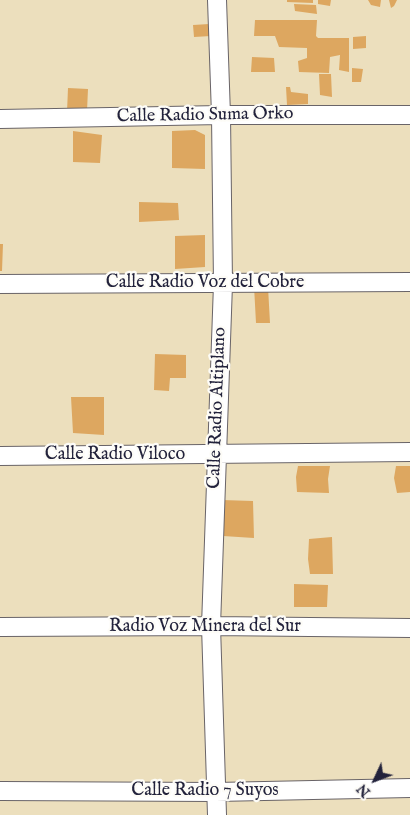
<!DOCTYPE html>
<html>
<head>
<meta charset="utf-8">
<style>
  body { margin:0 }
  #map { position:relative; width:410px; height:815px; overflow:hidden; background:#ecdfbd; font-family:"IM FELL English",serif }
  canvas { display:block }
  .north { position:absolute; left:350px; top:755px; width:50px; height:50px; -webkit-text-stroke:4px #fdfcf7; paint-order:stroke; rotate:227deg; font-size:14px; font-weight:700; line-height:20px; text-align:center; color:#22223b }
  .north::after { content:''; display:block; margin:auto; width:18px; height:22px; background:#22223b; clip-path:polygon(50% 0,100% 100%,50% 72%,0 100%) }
</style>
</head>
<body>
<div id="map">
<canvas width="410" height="815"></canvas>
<div class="north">N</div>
</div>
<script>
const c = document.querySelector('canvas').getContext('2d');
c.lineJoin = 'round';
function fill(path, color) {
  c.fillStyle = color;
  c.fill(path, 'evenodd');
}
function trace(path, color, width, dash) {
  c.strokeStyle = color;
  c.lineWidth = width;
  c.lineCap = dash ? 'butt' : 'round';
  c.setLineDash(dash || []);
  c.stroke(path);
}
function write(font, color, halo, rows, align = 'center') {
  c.font = font + ' "IM FELL English",serif';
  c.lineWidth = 4.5;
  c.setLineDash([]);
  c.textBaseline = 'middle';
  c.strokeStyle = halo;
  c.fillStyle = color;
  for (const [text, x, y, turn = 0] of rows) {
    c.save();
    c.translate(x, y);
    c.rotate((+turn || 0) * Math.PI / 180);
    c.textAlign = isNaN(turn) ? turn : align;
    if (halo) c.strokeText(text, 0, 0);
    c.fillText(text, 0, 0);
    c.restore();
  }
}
fill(new Path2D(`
  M 287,0 L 313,0 L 313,3 L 287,2 Z
  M 318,0 L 331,0 L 330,6 L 318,4 Z
  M 368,0 L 381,0 L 380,7 L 371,5 Z
  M 389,0 L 397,0 L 394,6 L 391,8 Z
  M 294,4 L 316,5 L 317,14 L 295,11 Z
  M 255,20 L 317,20 L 316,36 L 318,38 L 349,38 L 349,72 L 339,70 L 340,55 L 330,57 L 329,73 L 299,72 L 298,61 L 307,58 L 307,48 L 279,47 L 275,36 L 254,36 Z
  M 209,24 L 211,36 L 194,37 L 193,25 Z
  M 366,36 L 366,48 L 353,49 L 353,37 Z
  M 252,57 L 274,58 L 275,72 L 251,72 Z
  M 352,68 L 363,69 L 361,82 L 352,82 Z
  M 319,74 L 331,74 L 332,97 L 320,95 Z
  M 286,87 L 290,87 L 291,92 L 308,94 L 308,104 L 287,105 Z
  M 68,88 L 88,89 L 87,111 L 67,112 Z
  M 195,130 L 205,135 L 205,169 L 172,168 L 172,131 Z
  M 73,131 L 102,135 L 100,163 L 73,162 Z
  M 139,202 L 178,203 L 179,220 L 139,222 Z
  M 205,235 L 205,267 L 175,269 L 175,236 Z
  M 0,244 L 3,244 L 2,271 L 0,271 Z
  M 254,286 L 268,287 L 270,323 L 256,323 Z
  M 155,354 L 186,355 L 186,378 L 170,378 L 169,391 L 154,390 Z
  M 71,397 L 104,397 L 104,435 L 73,433 Z
  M 298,466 L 330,466 L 328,479 L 329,493 L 297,492 L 296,477 Z
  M 396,466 L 410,466 L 410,492 L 397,493 L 394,478 Z
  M 222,500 L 253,501 L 254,538 L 223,536 Z
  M 332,537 L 333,574 L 310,574 L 308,559 L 309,539 Z
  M 294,584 L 328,585 L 327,607 L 294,607 Z`), '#dda760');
const minor = new Path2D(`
  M 0,119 L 221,115 L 410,115
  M 0,284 L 410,282
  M 0,456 L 410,452
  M 0,627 L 211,626 L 410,628
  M 0,791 L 216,792 L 410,788
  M 217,815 L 211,626 L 223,284 L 221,115 L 217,0`);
trace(minor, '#696468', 20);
trace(minor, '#fff', 18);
write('18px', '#22223b', '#fdfcf7', [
  ["Calle Radio Suma Orko",205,116,-1],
  ["Calle Radio Voz del Cobre",205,283],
  ["Calle Radio Altiplano",218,408,-88],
  ["Calle Radio Viloco",115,455],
  ["Radio Voz Minera del Sur",205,627],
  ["Calle Radio 7 Suyos",205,791]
]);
</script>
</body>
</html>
